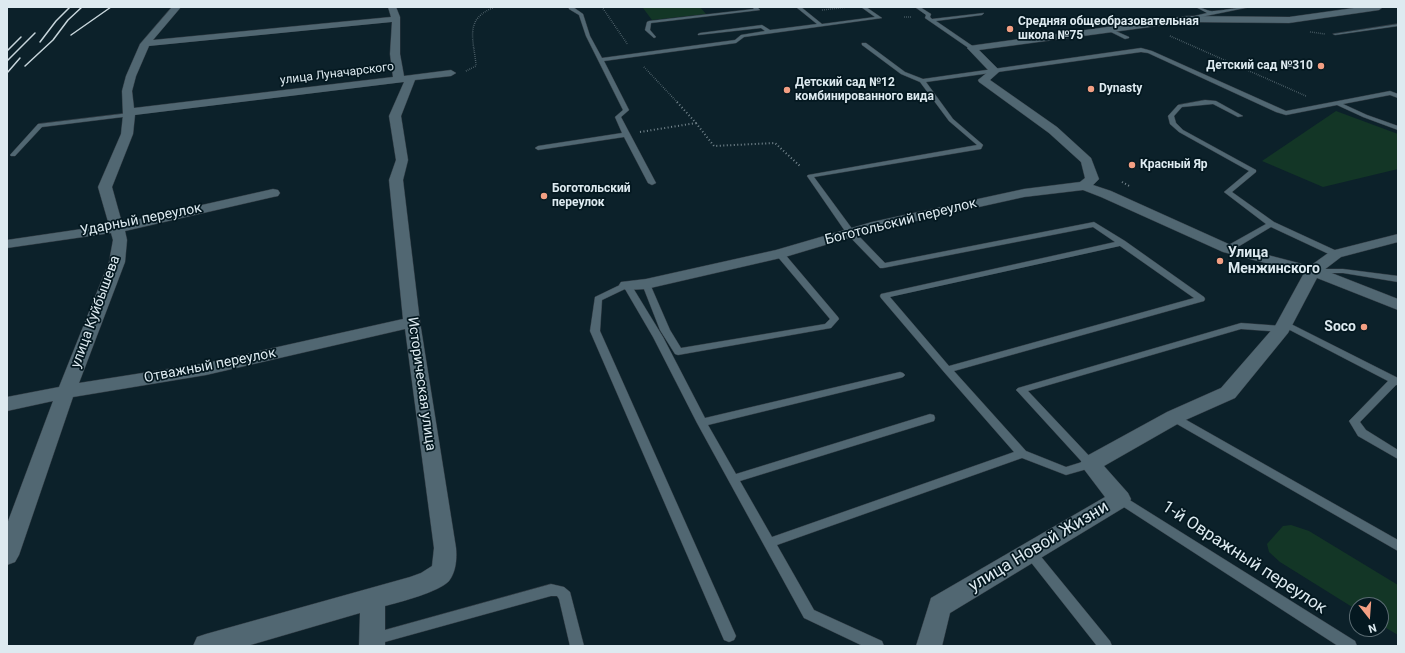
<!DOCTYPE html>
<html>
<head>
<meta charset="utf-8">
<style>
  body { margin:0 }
  #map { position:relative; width:1405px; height:653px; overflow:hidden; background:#0c212a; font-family:Roboto,sans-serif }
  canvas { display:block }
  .frame { position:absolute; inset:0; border:8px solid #ddeaf0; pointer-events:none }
  .north { position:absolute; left:1349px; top:597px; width:40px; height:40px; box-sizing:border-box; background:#041820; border:1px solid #5b6c73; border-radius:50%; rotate:163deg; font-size:11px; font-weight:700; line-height:16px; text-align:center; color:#ddeaf0 }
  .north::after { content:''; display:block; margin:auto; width:14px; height:18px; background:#f39f83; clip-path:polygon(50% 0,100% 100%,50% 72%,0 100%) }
</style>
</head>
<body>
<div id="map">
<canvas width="1405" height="653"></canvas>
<div class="frame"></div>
<div class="north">N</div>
</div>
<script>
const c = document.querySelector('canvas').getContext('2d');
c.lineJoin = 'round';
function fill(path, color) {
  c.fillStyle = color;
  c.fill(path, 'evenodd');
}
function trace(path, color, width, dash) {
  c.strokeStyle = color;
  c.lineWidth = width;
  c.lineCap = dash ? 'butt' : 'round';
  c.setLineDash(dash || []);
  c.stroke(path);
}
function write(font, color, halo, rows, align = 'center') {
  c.font = font + ' Roboto,sans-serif';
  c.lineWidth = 3.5;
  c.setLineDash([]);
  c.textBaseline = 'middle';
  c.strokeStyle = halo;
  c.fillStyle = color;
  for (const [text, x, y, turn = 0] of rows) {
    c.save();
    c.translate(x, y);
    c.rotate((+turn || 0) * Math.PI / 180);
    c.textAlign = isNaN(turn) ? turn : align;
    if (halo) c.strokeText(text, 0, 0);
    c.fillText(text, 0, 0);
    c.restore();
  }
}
fill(new Path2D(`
  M 651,7 L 700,7 L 706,14 L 652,20 L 643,8 Z
  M 1336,111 L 1398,134 L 1398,169 L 1323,187 L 1262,161 Z
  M 1291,525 L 1309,531 L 1398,585 L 1398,635 L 1381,625 L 1381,605 L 1357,605 L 1357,610 L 1280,562 L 1269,552 L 1267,544 L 1283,526 Z`), '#133626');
const lane = new Path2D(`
  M 569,7 L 573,7 L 583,14 L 590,36 L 602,58 L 735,40 L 741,35 L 765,31 L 761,28 L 698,35 L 698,34 L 700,33 L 762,25 L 770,30 L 817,24 L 796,7 L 801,7 L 822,24 L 875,17 L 861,7 L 866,7 L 882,18 L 744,37 L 736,43 L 604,61 L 629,110 L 621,117 L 656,183 L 652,185 L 648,183 L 624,137 L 538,150 L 535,148 L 538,146 L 622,133 L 615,117 L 623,110 L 586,36 L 579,15 L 569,9 Z
  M 752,7 L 757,7 L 760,10 L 651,23 L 650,30 L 656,37 L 654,38 L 645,30 L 647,22 L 649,21 L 754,9 Z
  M 915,7 L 920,7 L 931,14 L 930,17 L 932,19 L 984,13 L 982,15 L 936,21 L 974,47 L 974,49 L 970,49 L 925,18 L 926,15 Z
  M 1196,7 C 1202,7 1208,12 1214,11 C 1227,10 1238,7 1250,7 L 1186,20 L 1186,18 L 1207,13 Z
  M 1398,24 L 1398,26 L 1335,35 L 1333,34 Z
  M 1111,29 L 1129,37 L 1129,38 L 1125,39 L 1109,31 L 1109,30 Z
  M 862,43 L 866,43 L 905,72 L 923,79 L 1141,48 L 1152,51 L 1286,111 L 1390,91 L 1398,94 L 1398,98 L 1390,95 L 1343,104 L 1367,115 L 1398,126 L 1398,130 L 1363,117 L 1337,105 L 1286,115 L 1276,112 L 1148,53 L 1141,52 L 926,82 L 953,119 L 982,144 L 983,145 L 981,149 L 814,177 L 853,230 L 885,263 L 1094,222 L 1125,241 L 1204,297 L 1205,299 L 1204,301 L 954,371 L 1026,451 L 1066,467 L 1082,462 L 1018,392 L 1016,390 L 1018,388 L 1241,323 L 1282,326 L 1281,324 L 1285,321 L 1398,378 L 1398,385 L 1396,385 L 1360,422 L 1366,430 L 1398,450 L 1398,459 L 1358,436 L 1349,421 L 1388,381 L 1286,328 L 1285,331 L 1282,332 L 1241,329 L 1028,391 L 1094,461 L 1095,464 L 1094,467 L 1066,475 L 1022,458 L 777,545 L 814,610 L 882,641 L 884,646 L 863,646 L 804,618 L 697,423 L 653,337 L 625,289 L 602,300 L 600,331 L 736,636 L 734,640 L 729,642 L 724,640 L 590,331 L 595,297 L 624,283 L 630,283 L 663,337 L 705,418 L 900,372 L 903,373 L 905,375 L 903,377 L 900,378 L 708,425 L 736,474 L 930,414 L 934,415 L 935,418 L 934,421 L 740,481 L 772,537 L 1014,452 L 944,372 L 881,298 L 880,296 L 881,294 L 1115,242 L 1093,227 L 883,268 L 880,268 L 847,234 L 807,176 L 808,175 L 977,145 L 949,121 L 920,82 L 901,74 L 862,45 ZM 1120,246 L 1194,298 L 949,366 L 890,297 Z
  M 1205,100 L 1216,101 L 1243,116 L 1238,117 L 1213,104 L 1182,107 L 1174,116 L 1176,123 L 1183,130 L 1256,170 L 1256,172 L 1232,192 L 1274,222 L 1339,252 L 1340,254 L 1339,256 L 1333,256 L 1271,227 L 1231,251 L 1225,251 L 1224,249 L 1225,247 L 1266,224 L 1224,192 L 1249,171 L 1179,132 L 1170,124 L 1168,116 L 1178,105 Z
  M 129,113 L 131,114 L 131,116 L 42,127 L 15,156 L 11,156 L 10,155 L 38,124 Z
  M 777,252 L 783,252 L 838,317 L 839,319 L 831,328 L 678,355 L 675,354 L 660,330 L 642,284 L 643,282 L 649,282 L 650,284 L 670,330 L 681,348 L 825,324 L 830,319 L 777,256 L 776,254 Z
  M 1313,269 L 1343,269 L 1398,276 L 1398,282 L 1343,273 L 1316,273 L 1312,271 Z
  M 1174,413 L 1398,540 L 1398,551 L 1170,420 L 1169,417 L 1170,414 Z
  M 1120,494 L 1355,641 L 1357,646 L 1338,646 L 1116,502 L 1114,499 L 1116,496 Z
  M 1030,547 L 1034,548 L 1110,641 L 1112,646 L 1097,646 L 1026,556 L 1024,552 L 1026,548 Z
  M 551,584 L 564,587 L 570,592 L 584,646 L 570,646 L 559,599 L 557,596 L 551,596 L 374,645 L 369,643 L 367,639 L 369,635 L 374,633 Z`);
const street = new Path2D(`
  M 172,7 L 181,7 L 153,40 L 391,17 L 388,7 L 396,7 L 400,17 L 400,54 L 404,76 L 451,70 L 456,73 L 451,76 L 415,80 L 401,116 L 408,160 L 403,180 L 420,322 L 456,548 C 457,559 456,572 449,581 C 439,592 400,602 385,606 L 385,646 L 359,646 L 360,613 L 247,646 L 193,646 L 197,637 L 206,634 L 410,577 L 421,573 L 432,566 L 434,548 L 405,329 L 206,375 L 73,397 L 19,555 L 15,562 L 7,565 L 7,524 L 53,401 L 7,411 L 7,397 L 59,387 L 109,262 L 113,240 L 111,233 L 7,248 L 7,240 L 109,225 L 98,187 L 121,134 L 123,115 L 122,91 L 126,76 L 140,44 ZM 392,22 L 390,54 L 393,77 L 134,108 L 132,91 L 136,76 L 149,46 ZM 404,82 L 389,116 L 396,160 L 389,180 L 403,319 L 206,363 L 79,383 L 125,262 L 127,240 L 125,231 L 273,197 L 278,196 L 280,193 L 278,190 L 273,189 L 122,223 L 112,187 L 133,134 L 135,115 Z
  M 1361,7 L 1383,7 L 1379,10 L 1289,23 L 1187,22 L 979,50 L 1000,71 L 990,80 L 1057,127 L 1091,158 L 1099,179 L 1093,185 L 1111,191 L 1233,246 L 1310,266 L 1331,251 L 1398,234 L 1398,242 L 1341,257 L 1324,270 L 1398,299 L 1398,310 L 1317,278 L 1288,333 L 1235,398 L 1181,422 L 1104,466 L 1128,493 L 1131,499 L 1128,505 L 950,613 L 942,646 L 916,646 L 931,598 L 1105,497 L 1080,464 L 1083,458 L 1167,412 L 1221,388 L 1275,326 L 1304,273 L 1223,252 L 1101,197 L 1083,190 L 1024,197 L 875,230 L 785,257 L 646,289 L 627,290 L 621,288 L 619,285 L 621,282 L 646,279 L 776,250 L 872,222 L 1024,189 L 1080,182 L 1085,178 L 1081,162 L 1049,133 L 979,82 L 978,80 L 989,71 L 969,50 L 967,48 L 969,46 L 1187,16 L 1289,17 Z`);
trace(lane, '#313b43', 1);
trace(street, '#313b43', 1);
trace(new Path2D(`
  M 602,7 L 628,45
  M 822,10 L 848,7
  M 904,17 L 911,17
  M 1310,32 L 1325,34
  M 1170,36 L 1306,96
  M 644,67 L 678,103
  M 466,71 L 476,66 C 474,39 463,19 495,7`), '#76878f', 1.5, [0.5, 1.5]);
trace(new Path2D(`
  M 696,123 L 714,146 L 775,143 L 801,167
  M 640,132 L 696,123 L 677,102
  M 1122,182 L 1131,187`), '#76878f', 2, [1, 2.5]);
fill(lane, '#516772');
fill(street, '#516772');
trace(new Path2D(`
  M 71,35 L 111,7
  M 40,42 L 56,21 L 70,7
  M 7,51 L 21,37
  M 7,61 L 35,33
  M 25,66 L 53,40 L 68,20 L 82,7
  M 7,73 L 20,58`), '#c7d5db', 1.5);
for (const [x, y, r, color] of [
  [1010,29,4,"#f39f83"],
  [1321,66,4,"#f39f83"],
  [1091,89,4,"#f39f83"],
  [787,90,4,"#f39f83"],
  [1132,165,4,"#f39f83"],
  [544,196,4,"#f39f83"],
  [1220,261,4,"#f39f83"],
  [1364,327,4,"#f39f83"]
]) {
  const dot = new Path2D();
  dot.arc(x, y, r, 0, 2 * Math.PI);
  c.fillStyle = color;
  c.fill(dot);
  trace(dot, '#041820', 1.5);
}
write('bold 12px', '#ddeaf0', '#041820', [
  ["Средняя общеобразовательная",1018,22],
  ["школа №75",1018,36],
  ["Детский сад №310",1313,66,"right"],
  ["Детский сад №12",795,83],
  ["комбинированного вида",795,97],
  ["Dynasty",1099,89],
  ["Красный Яр",1140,165],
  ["Боготольский",552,189],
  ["переулок",552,203]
], 'left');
write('12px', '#ddeaf0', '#041820', [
  ["улица Луначарского",337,74,-7]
]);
write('14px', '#ddeaf0', '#041820', [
  ["Ударный переулок",141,220,-11],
  ["Боготольский переулок",901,222,-14],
  ["улица Куйбышева",96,312,-70],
  ["Отважный переулок",210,366,-11],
  ["Историческая улица",421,384,82]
]);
write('bold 14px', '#ddeaf0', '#041820', [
  ["Улица",1228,253],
  ["Менжинского",1228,269],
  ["Soco",1356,327,"right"]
], 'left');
write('17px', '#ddeaf0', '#041820', [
  ["улица Новой Жизни",1039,547,-31],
  ["1-й Овражный переулок",1244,558,33]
]);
</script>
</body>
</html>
